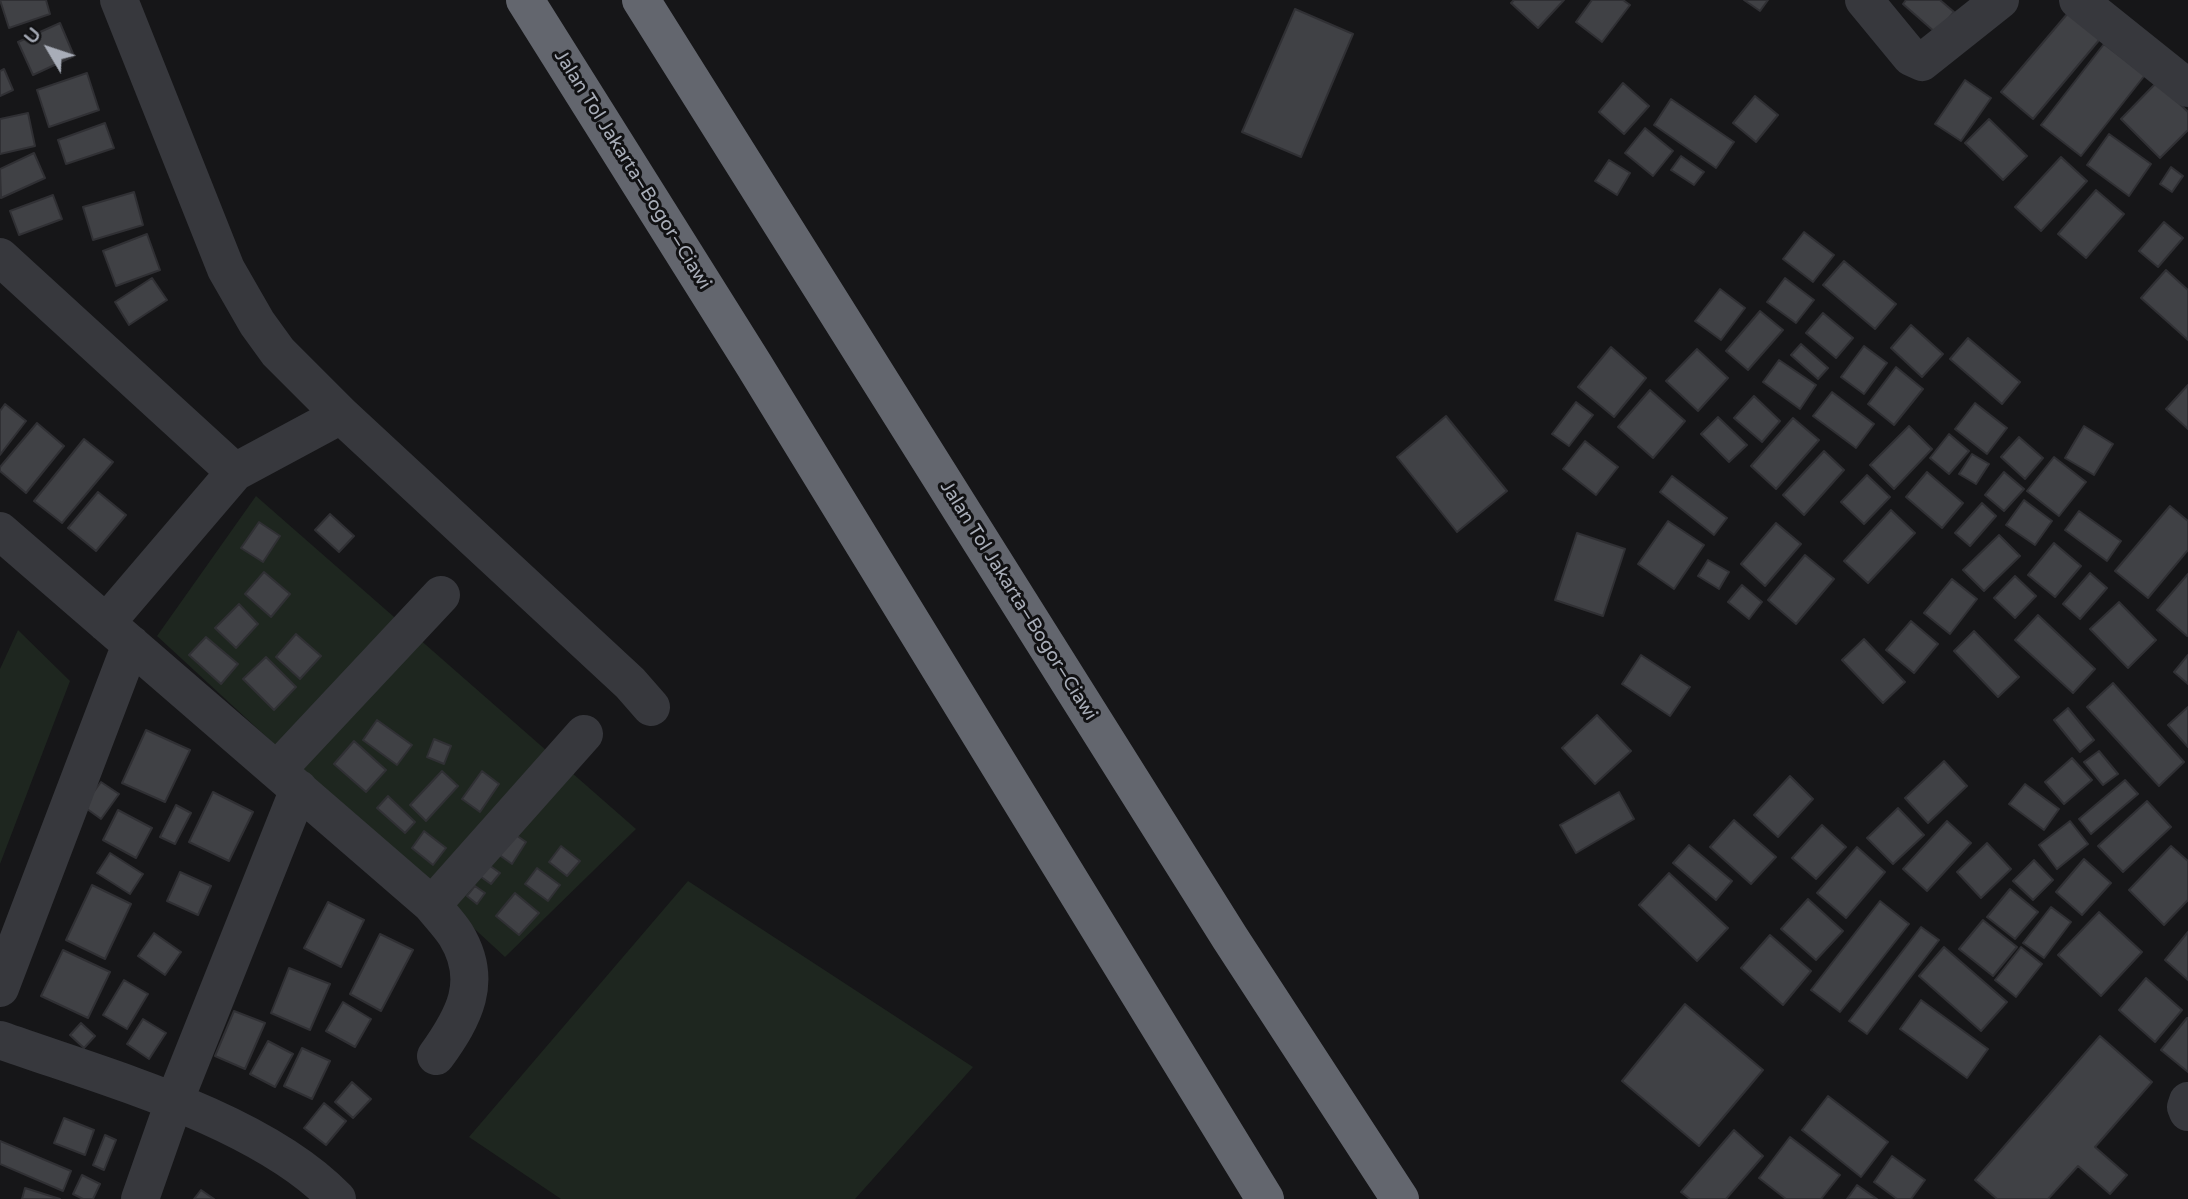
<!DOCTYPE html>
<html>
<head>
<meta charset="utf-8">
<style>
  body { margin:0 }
  #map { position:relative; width:2188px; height:1199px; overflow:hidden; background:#161618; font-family:"Varela Round",sans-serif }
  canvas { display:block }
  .north { position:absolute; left:14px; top:14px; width:70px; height:70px; -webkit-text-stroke:5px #111113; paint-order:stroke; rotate:309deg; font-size:19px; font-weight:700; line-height:28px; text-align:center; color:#a8adb8 }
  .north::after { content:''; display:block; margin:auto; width:24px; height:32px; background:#a8adb8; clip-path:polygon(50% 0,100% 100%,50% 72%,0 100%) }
</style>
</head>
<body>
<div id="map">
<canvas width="2188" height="1199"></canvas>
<div class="north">U</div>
</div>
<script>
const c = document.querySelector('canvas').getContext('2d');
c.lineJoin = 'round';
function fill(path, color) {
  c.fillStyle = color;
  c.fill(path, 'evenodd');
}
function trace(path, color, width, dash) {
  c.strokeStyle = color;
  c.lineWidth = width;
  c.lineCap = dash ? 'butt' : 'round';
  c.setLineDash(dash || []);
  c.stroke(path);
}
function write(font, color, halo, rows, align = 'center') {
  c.font = font + ' "Varela Round",sans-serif';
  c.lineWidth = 6;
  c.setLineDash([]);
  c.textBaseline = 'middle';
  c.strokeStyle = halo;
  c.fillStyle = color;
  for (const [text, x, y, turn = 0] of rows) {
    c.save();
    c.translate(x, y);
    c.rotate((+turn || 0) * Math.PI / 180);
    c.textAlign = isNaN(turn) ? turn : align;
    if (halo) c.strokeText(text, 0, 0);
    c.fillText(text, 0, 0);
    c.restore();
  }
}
fill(new Path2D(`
  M 256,496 L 636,829 L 505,957 L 157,636 Z
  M 18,630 L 70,681 L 0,864 L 0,669 Z
  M 688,881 L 973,1067 L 855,1199 L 561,1199 L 469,1137 Z`), '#1e261f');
const building = new Path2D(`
  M 0,0 L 46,0 L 50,14 L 9,28 Z
  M 1514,0 L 1564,0 L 1538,28 L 1511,3 Z
  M 1592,0 L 1623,0 L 1630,5 L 1602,42 L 1576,22 Z
  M 1744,0 L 1768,0 L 1760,11 Z
  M 1906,0 L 1940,0 L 1954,12 L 1936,33 L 1903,4 Z
  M 1295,9 L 1353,34 L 1301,157 L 1242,132 Z
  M 2068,13 L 2100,39 L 2033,119 L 2001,92 Z
  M 60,23 L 74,56 L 33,75 L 18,42 Z
  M 2104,44 L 2145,75 L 2081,156 L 2041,125 Z
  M 4,69 L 13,90 L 0,96 L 0,71 Z
  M 87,73 L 99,110 L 49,127 L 37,90 Z
  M 1965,80 L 1991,98 L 1961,141 L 1935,124 Z
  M 2157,82 L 2188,112 L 2188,130 L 2160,158 L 2121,119 Z
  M 1623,83 L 1649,106 L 1624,134 L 1599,112 Z
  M 1755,96 L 1778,115 L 1756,142 L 1733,123 Z
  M 1671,99 L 1734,142 L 1716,168 L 1654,125 Z
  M 28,113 L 35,146 L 0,154 L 0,119 Z
  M 1989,119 L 2027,156 L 2003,180 L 1965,143 Z
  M 105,123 L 114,148 L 66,164 L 58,140 Z
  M 1645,128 L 1673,151 L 1653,176 L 1625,153 Z
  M 2109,134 L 2151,164 L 2129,196 L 2087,165 Z
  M 34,153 L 45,178 L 1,198 L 0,169 Z
  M 1681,156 L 1704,172 L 1694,185 L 1671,170 Z
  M 2061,157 L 2087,181 L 2041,231 L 2015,207 Z
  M 1609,160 L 1630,173 L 1617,195 L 1595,181 Z
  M 2171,167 L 2183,176 L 2172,192 L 2160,184 Z
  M 2096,190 L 2124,214 L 2086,258 L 2058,234 Z
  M 134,192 L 143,225 L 93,240 L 83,207 Z
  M 53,195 L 62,219 L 19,235 L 10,211 Z
  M 2164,222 L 2183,238 L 2158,267 L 2139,251 Z
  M 1804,232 L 1834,255 L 1813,282 L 1783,259 Z
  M 147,234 L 160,270 L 116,286 L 103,251 Z
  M 1844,261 L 1896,304 L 1875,329 L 1823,285 Z
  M 2166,270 L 2188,290 L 2188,340 L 2141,298 Z
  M 152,278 L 167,300 L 129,325 L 115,302 Z
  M 1785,278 L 1814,300 L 1796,323 L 1767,302 Z
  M 1720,289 L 1745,308 L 1721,340 L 1695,321 Z
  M 1760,311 L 1783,330 L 1748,370 L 1726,351 Z
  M 1823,313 L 1853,338 L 1836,358 L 1806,333 Z
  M 1911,325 L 1943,354 L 1922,377 L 1891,348 Z
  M 1968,338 L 2020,382 L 2002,404 L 1950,359 Z
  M 1801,344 L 1828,368 L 1818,379 L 1791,355 Z
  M 1864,346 L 1887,363 L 1864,394 L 1841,377 Z
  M 1611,347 L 1646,378 L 1614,417 L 1578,387 Z
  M 1697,349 L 1728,378 L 1698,411 L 1666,381 Z
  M 1779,360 L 1816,385 L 1800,409 L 1763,382 Z
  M 1896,367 L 1923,389 L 1894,425 L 1868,404 Z
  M 2188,385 L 2188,429 L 2166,409 Z
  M 1650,390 L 1685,421 L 1653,458 L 1618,427 Z
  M 1832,392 L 1874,424 L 1856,448 L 1813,416 Z
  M 1754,396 L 1780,421 L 1762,442 L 1734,418 Z
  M 1576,402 L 1593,415 L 1569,446 L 1552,434 Z
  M 1975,403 L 2007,428 L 1987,454 L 1955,429 Z
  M 5,404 L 26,421 L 0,455 L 0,411 Z
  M 1446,416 L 1507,491 L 1457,532 L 1397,457 Z
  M 1718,417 L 1747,445 L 1729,462 L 1701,434 Z
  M 1793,418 L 1819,440 L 1776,489 L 1751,466 Z
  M 37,423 L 64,446 L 26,493 L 0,471 L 0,467 Z
  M 1909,426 L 1932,449 L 1894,489 L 1870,465 Z
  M 2084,426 L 2113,444 L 2094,475 L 2065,458 Z
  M 1949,434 L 1969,451 L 1949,474 L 1930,458 Z
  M 2019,437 L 2043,458 L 2025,479 L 2001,457 Z
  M 84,439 L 113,462 L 62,523 L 34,501 Z
  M 1585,441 L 1618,467 L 1596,495 L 1563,469 Z
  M 1824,451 L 1844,470 L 1804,515 L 1783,495 Z
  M 1972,454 L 1989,464 L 1976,484 L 1959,474 Z
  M 2054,457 L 2086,482 L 2059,516 L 2027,491 Z
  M 1927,472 L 1963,503 L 1942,528 L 1906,497 Z
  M 2004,472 L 2024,489 L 2004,511 L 1985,495 Z
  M 1867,475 L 1890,497 L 1864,524 L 1841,502 Z
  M 1672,476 L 1727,518 L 1714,535 L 1660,492 Z
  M 98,492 L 126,515 L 96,551 L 68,528 Z
  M 2024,500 L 2052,521 L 2035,545 L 2006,525 Z
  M 1982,503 L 1996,516 L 1970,546 L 1955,533 Z
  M 2170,506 L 2188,521 L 2188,550 L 2148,598 L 2115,571 Z
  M 1891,510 L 1915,533 L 1868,583 L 1844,561 Z
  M 2079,511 L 2121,541 L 2107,561 L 2065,530 Z
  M 330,514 L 354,536 L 339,552 L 315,530 Z
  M 1668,521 L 1704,545 L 1674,589 L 1638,564 Z
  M 259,522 L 280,536 L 263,562 L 241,548 Z
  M 1776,523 L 1801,544 L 1765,586 L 1741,564 Z
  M 1577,533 L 1625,549 L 1603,616 L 1555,600 Z
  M 1999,535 L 2020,556 L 1984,591 L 1963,570 Z
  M 2054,543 L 2081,566 L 2055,597 L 2028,575 Z
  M 1805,555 L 1834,579 L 1796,624 L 1768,600 Z
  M 1708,560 L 1729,572 L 1719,589 L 1698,576 Z
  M 264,572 L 290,594 L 271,617 L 245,594 Z
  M 2090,573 L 2107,588 L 2080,619 L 2063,604 Z
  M 2188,574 L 2188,635 L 2187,636 L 2157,610 Z
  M 2015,576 L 2036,596 L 2015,618 L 1994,598 Z
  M 1952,579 L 1977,599 L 1950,634 L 1924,613 Z
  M 1742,585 L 1762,602 L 1749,619 L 1728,602 Z
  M 2119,602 L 2156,640 L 2128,668 L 2090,629 Z
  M 239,604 L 258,624 L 236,648 L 215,628 Z
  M 2038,615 L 2095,669 L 2073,693 L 2015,640 Z
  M 1911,621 L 1938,644 L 1914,673 L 1886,650 Z
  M 1974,631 L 2019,677 L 1998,697 L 1954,651 Z
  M 296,634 L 321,656 L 300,679 L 276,657 Z
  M 206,637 L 238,664 L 221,684 L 189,655 Z
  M 1864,639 L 1905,682 L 1883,703 L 1842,660 Z
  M 1641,655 L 1690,687 L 1670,716 L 1622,684 Z
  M 2188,655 L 2188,684 L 2174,672 Z
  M 266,657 L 296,687 L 274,710 L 243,679 Z
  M 2113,683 L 2184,762 L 2159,786 L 2087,707 Z
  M 2188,707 L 2188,747 L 2168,725 Z
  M 2068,708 L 2094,740 L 2080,752 L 2054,720 Z
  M 1597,715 L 1631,751 L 1595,784 L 1562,748 Z
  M 377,720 L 412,745 L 397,765 L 363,740 Z
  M 146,730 L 190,750 L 165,802 L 122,783 Z
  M 434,739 L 451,746 L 444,764 L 427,757 Z
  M 354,741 L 386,770 L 366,792 L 334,764 Z
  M 2099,751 L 2118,774 L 2103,785 L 2084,762 Z
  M 2072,758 L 2092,780 L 2064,804 L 2045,782 Z
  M 1944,761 L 1967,786 L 1928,823 L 1905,798 Z
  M 442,771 L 458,786 L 426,821 L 410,805 Z
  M 482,771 L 499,784 L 480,812 L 462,799 Z
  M 1790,776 L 1813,799 L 1778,837 L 1754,815 Z
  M 2125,780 L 2138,794 L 2091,834 L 2079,819 Z
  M 101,782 L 119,794 L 101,819 L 83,806 Z
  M 2025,784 L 2059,809 L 2044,830 L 2009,804 Z
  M 213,792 L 253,812 L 229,861 L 189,842 Z
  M 1619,792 L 1634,819 L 1576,853 L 1560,825 Z
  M 388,796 L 415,822 L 405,833 L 377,808 Z
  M 2147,801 L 2171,827 L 2123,872 L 2098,846 Z
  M 176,805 L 191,813 L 175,844 L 160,837 Z
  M 1898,808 L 1924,835 L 1893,864 L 1867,838 Z
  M 118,810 L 152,828 L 136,858 L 103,840 Z
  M 1734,820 L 1776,857 L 1751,884 L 1710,847 Z
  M 1947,821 L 1971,843 L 1927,891 L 1903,869 Z
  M 2070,821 L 2088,844 L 2057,869 L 2039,845 Z
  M 1822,825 L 1846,847 L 1816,879 L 1792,858 Z
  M 424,831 L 446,848 L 433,865 L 412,848 Z
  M 513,833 L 526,842 L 512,864 L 498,854 Z
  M 1987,843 L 2011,869 L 1981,898 L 1957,872 Z
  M 1689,845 L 1732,881 L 1716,900 L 1673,863 Z
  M 561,846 L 580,861 L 567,876 L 549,862 Z
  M 2171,846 L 2188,861 L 2188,900 L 2164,925 L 2129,890 Z
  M 1857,847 L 1885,872 L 1846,918 L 1817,893 Z
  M 110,853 L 143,874 L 130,894 L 97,873 Z
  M 2084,859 L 2111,883 L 2082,915 L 2056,892 Z
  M 2034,860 L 2053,880 L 2033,900 L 2013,881 Z
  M 486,863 L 500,873 L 491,884 L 477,874 Z
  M 537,868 L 560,885 L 548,901 L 525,884 Z
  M 180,872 L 211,886 L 198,915 L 167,901 Z
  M 1669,873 L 1728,928 L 1697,961 L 1639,905 Z
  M 92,885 L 131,904 L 105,959 L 66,940 Z
  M 475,886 L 485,893 L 477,904 L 467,896 Z
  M 2010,889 L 2038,912 L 2015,939 L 1987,917 Z
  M 515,893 L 539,913 L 519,935 L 496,916 Z
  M 1808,899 L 1843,931 L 1816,960 L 1781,929 Z
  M 1880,901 L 1909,924 L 1840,1012 L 1811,990 Z
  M 328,902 L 364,920 L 341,967 L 304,948 Z
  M 2051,907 L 2071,922 L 2044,958 L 2023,943 Z
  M 2099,912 L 2142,952 L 2101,996 L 2058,955 Z
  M 1983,920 L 2017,947 L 1993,976 L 1959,949 Z
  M 1921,927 L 1939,940 L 1867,1034 L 1849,1021 Z
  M 2188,932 L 2188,980 L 2165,960 Z
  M 154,933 L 181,952 L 165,975 L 138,956 Z
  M 380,934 L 413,950 L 381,1011 L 350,994 Z
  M 1770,935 L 1811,971 L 1783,1005 L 1741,968 Z
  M 1944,947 L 2007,1002 L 1981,1031 L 1919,976 Z
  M 2021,947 L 2042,964 L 2016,997 L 1995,980 Z
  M 63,950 L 110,972 L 88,1018 L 41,996 Z
  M 289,968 L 330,984 L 310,1030 L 271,1013 Z
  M 2146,978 L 2182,1010 L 2155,1042 L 2119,1010 Z
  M 124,980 L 148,994 L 127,1029 L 103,1015 Z
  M 1921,1000 L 1988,1049 L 1967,1078 L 1900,1029 Z
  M 343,1002 L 371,1019 L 355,1047 L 326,1031 Z
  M 1685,1004 L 1763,1070 L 1699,1146 L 1622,1081 Z
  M 234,1011 L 265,1023 L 245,1069 L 215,1056 Z
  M 2187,1018 L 2188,1018 L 2188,1072 L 2161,1050 Z
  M 143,1019 L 166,1033 L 149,1059 L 127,1044 Z
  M 81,1023 L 95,1036 L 84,1048 L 70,1035 Z
  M 2100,1036 L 2152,1082 L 2095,1147 L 2127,1175 L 2110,1194 L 2078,1166 L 2048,1199 L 1997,1199 L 1975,1180 Z
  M 268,1041 L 293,1054 L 275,1087 L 250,1074 Z
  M 302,1048 L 330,1061 L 312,1099 L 284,1086 Z
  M 352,1082 L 371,1099 L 353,1118 L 335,1102 Z
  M 1828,1096 L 1888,1142 L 1861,1177 L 1802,1130 Z
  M 324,1103 L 346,1121 L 326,1145 L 304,1128 Z
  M 64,1118 L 94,1130 L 85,1155 L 54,1143 Z
  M 1734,1130 L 1763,1156 L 1726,1199 L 1690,1199 L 1681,1192 Z
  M 105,1135 L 116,1140 L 104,1170 L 93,1165 Z
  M 1790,1137 L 1840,1175 L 1821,1199 L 1786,1199 L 1759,1178 Z
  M 0,1141 L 71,1171 L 63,1191 L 0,1164 Z
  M 1892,1156 L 1925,1180 L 1911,1199 L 1897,1199 L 1874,1182 Z
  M 82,1175 L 100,1184 L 93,1199 L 83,1199 L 73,1194 Z
  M 1857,1185 L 1877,1199 L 1847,1199 Z
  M 25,1188 L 60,1199 L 22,1199 Z
  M 201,1190 L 214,1199 L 194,1199 Z`);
fill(building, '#404145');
trace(building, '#303034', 2);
trace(new Path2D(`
  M 119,0 L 226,269 L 257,323 L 278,352 L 341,415 L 630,683 L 651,707
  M 1864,0 L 1911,57 L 1922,62 L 2000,0
  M 2078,0 L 2188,88
  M 0,257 L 235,472
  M 0,531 L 432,905 C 439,914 449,924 456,935 C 484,981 464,1017 436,1056
  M 106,623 L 235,472 L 341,415
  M 277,770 L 441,595
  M 432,905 L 584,734
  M 0,988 L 131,644
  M 0,1040 C 104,1077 260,1119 337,1199
  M 2188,1101 L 2186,1107 L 2188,1112
  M 140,1199 L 174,1102 L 299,789`), '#37383d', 38);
trace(new Path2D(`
  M 525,0 L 754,365 L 1265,1199
  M 641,0 L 1230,938 L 1400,1199`), '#63666e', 38);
write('19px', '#a8adb8', '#111113', [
  ["Jalan Tol Jakarta–Bogor–Ciawi",632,170,58],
  ["Jalan Tol Jakarta–Bogor–Ciawi",1018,601,58]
]);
</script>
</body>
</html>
